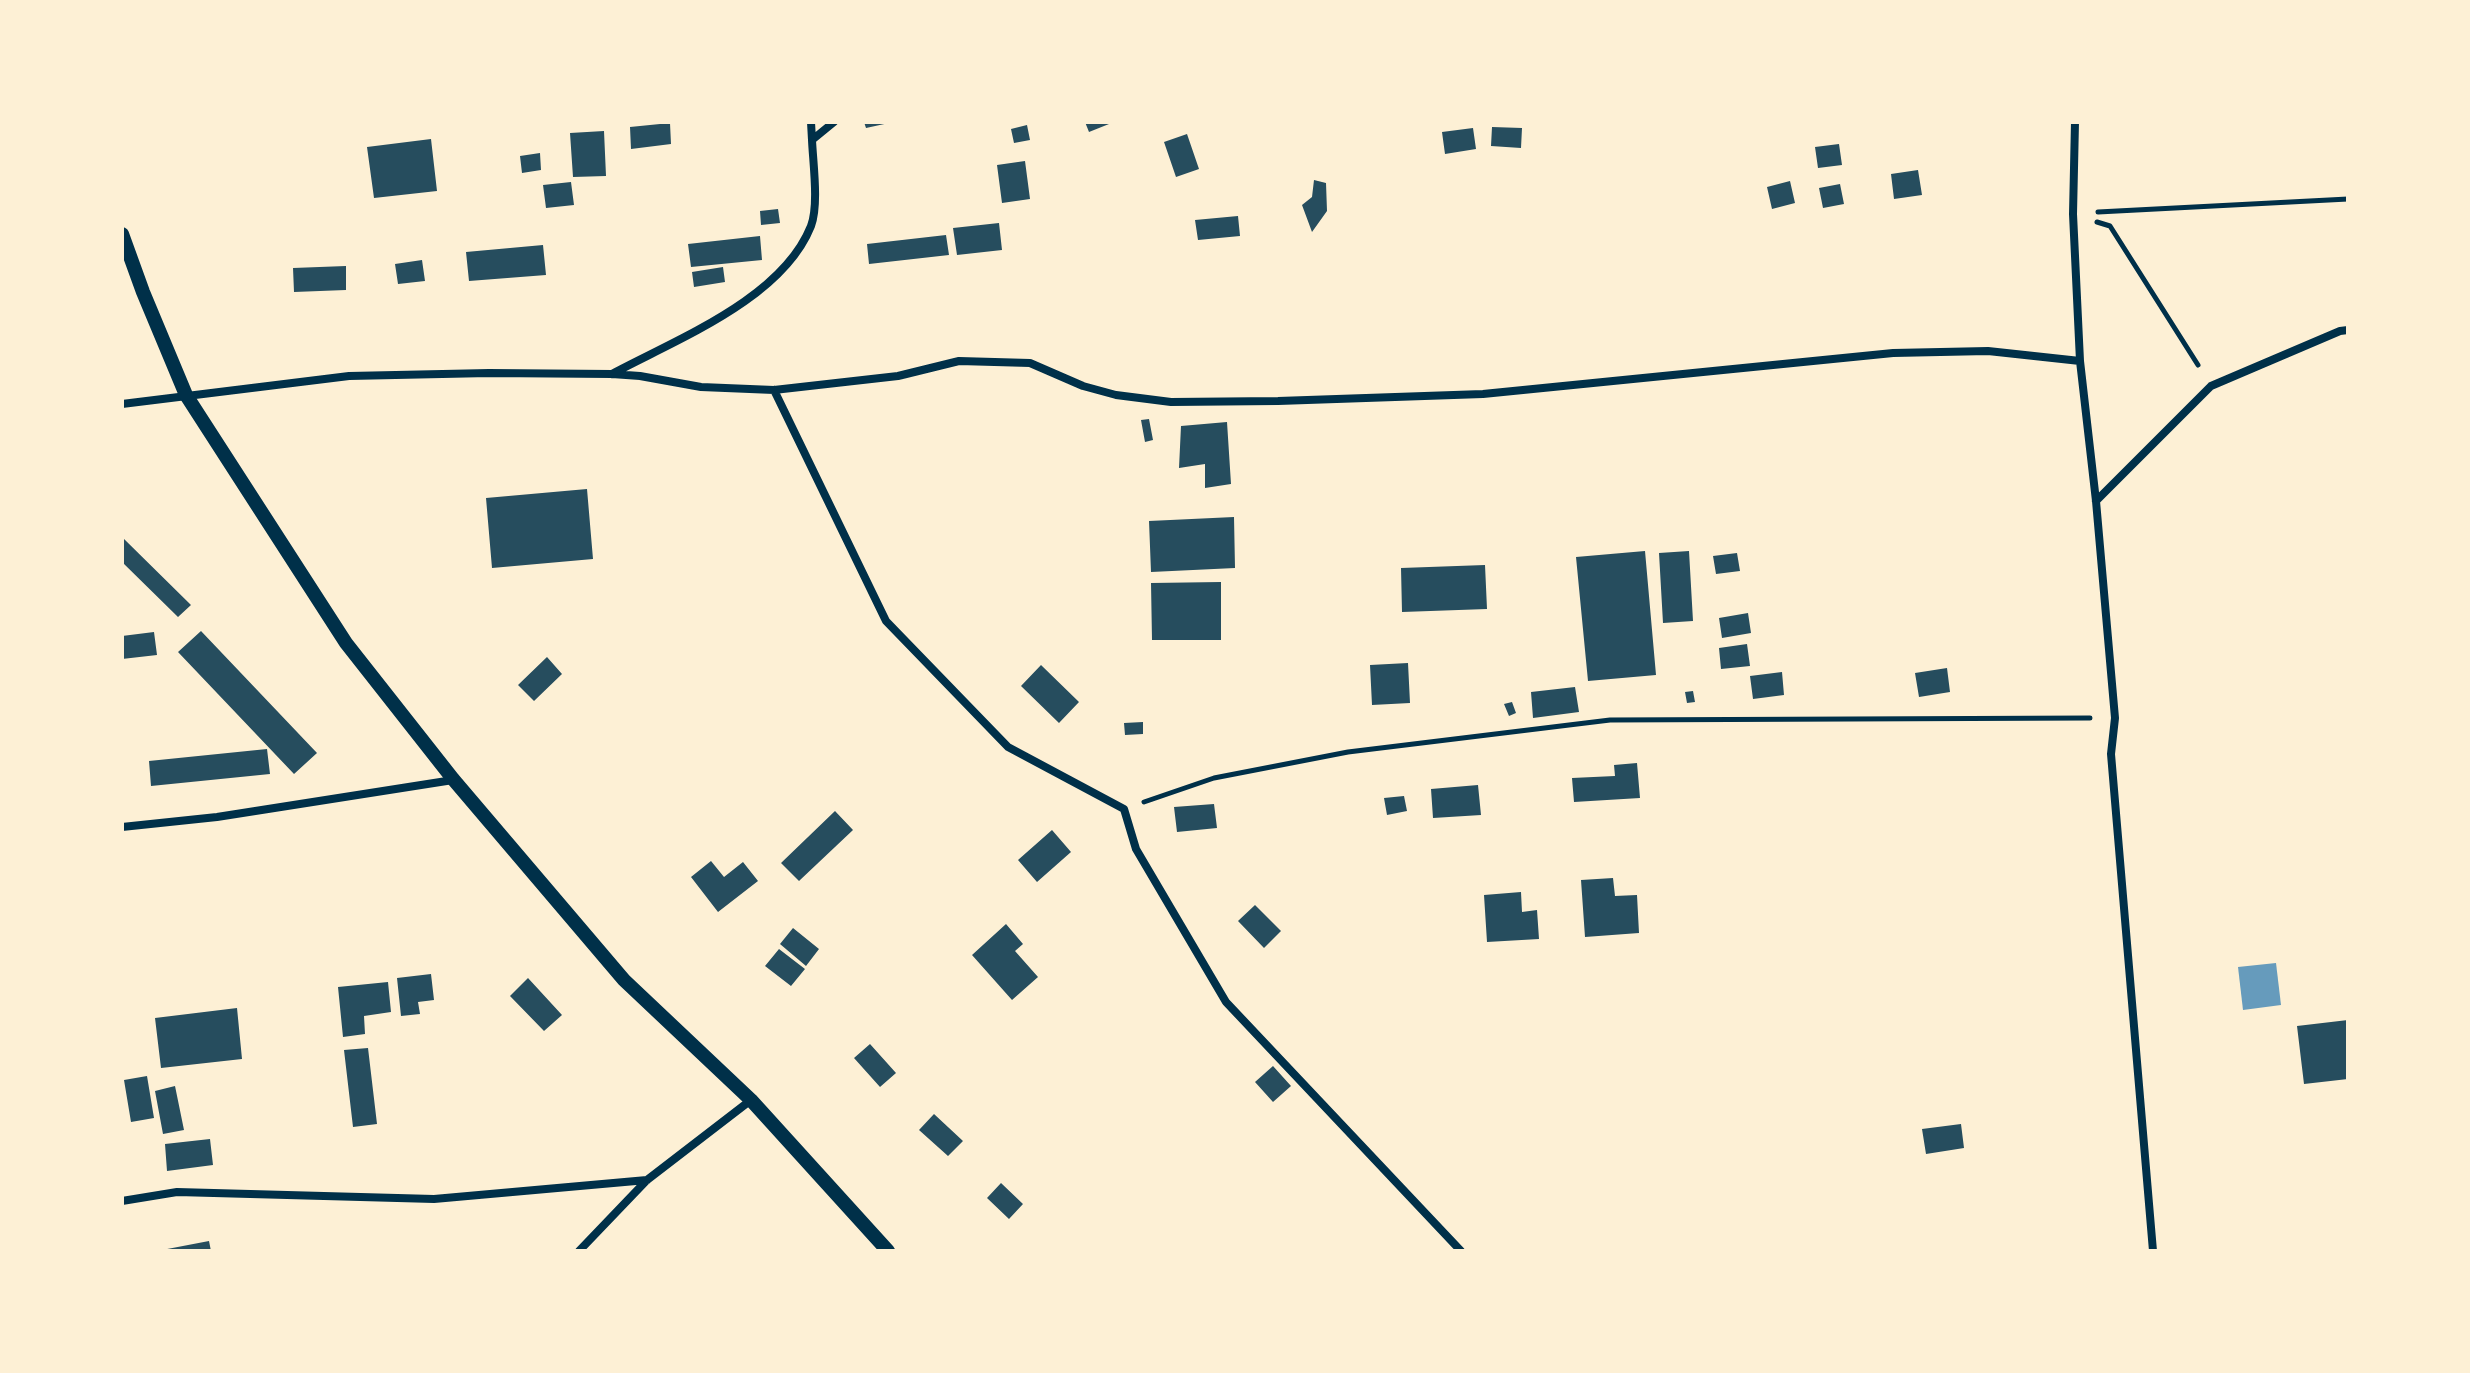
<!DOCTYPE html>
<html>
<head>
<meta charset="utf-8">
<style>
  body { margin:0 }
  #map { position:relative; width:2470px; height:1373px; overflow:hidden; background:#fdf0d5; font-family:Barlow,sans-serif }
  canvas { display:block }
  .frame { position:absolute; inset:0; border:124px solid #fdf0d5; pointer-events:none }
</style>
</head>
<body>
<div id="map">
<canvas width="2470" height="1373"></canvas>
<div class="frame"></div>
</div>
<script>
const c = document.querySelector('canvas').getContext('2d');
c.lineJoin = 'round';
function fill(path, color) {
  c.fillStyle = color;
  c.fill(path, 'evenodd');
}
function trace(path, color, width, dash) {
  c.strokeStyle = color;
  c.lineWidth = width;
  c.lineCap = dash ? 'butt' : 'round';
  c.setLineDash(dash || []);
  c.stroke(path);
}
fill(new Path2D(`
  M 2276,963 L 2281,1005 L 2243,1010 L 2238,967 Z`), '#669bbc');
fill(new Path2D(`
  M 864,122 L 889,122 L 889,123 L 866,128 Z
  M 1085,122 L 1114,122 L 1089,132 Z
  M 670,123 L 671,144 L 631,149 L 630,127 Z
  M 1027,125 L 1030,140 L 1014,143 L 1011,129 Z
  M 1492,127 L 1522,128 L 1521,148 L 1491,146 Z
  M 1473,128 L 1476,149 L 1445,154 L 1442,132 Z
  M 604,131 L 606,176 L 573,177 L 570,133 Z
  M 1187,134 L 1199,169 L 1176,177 L 1164,142 Z
  M 431,139 L 437,191 L 374,198 L 367,147 Z
  M 1839,144 L 1842,165 L 1818,168 L 1815,147 Z
  M 540,153 L 541,170 L 522,173 L 520,156 Z
  M 1025,161 L 1030,199 L 1002,203 L 997,165 Z
  M 1918,170 L 1922,195 L 1894,199 L 1891,174 Z
  M 1314,180 L 1326,183 L 1327,211 L 1312,232 L 1302,205 L 1312,197 Z
  M 1790,181 L 1795,203 L 1772,209 L 1767,187 Z
  M 571,182 L 574,205 L 546,208 L 543,185 Z
  M 1840,184 L 1844,204 L 1823,208 L 1819,188 Z
  M 778,209 L 780,223 L 761,225 L 760,211 Z
  M 1238,216 L 1240,236 L 1198,240 L 1195,220 Z
  M 999,223 L 1002,250 L 957,255 L 953,228 Z
  M 946,235 L 949,255 L 869,264 L 867,244 Z
  M 760,236 L 762,260 L 691,267 L 688,244 Z
  M 543,245 L 546,275 L 469,281 L 466,252 Z
  M 422,260 L 425,281 L 398,284 L 395,264 Z
  M 346,266 L 346,290 L 294,292 L 293,268 Z
  M 723,267 L 725,282 L 694,287 L 692,272 Z
  M 1149,419 L 1153,440 L 1145,442 L 1141,420 Z
  M 1227,422 L 1231,484 L 1205,488 L 1205,464 L 1179,468 L 1181,426 Z
  M 587,489 L 593,559 L 492,568 L 486,498 Z
  M 1234,517 L 1235,568 L 1151,572 L 1149,521 Z
  M 122,537 L 191,605 L 178,617 L 122,562 Z
  M 1645,551 L 1656,675 L 1588,681 L 1576,557 Z
  M 1689,551 L 1693,621 L 1663,623 L 1659,553 Z
  M 1737,553 L 1740,571 L 1716,574 L 1713,556 Z
  M 1485,565 L 1487,609 L 1402,612 L 1401,568 Z
  M 1221,582 L 1221,640 L 1152,640 L 1151,583 Z
  M 1748,613 L 1751,633 L 1722,638 L 1719,618 Z
  M 201,631 L 317,753 L 294,774 L 178,652 Z
  M 154,632 L 157,655 L 122,659 L 122,636 Z
  M 1747,644 L 1750,666 L 1721,669 L 1719,648 Z
  M 547,657 L 562,674 L 534,701 L 518,685 Z
  M 1408,663 L 1410,703 L 1372,705 L 1370,665 Z
  M 1041,665 L 1079,702 L 1059,723 L 1021,686 Z
  M 1947,668 L 1950,692 L 1919,697 L 1915,673 Z
  M 1782,672 L 1784,695 L 1753,699 L 1750,676 Z
  M 1575,687 L 1579,712 L 1533,718 L 1531,692 Z
  M 1693,691 L 1695,702 L 1687,703 L 1685,692 Z
  M 1512,702 L 1516,713 L 1509,716 L 1504,704 Z
  M 1143,722 L 1143,734 L 1125,735 L 1124,723 Z
  M 267,749 L 270,774 L 151,786 L 149,761 Z
  M 1637,763 L 1640,798 L 1574,802 L 1572,778 L 1615,776 L 1614,765 Z
  M 1478,785 L 1481,815 L 1433,818 L 1431,789 Z
  M 1404,796 L 1407,811 L 1387,815 L 1384,798 Z
  M 1214,804 L 1217,828 L 1177,832 L 1174,807 Z
  M 835,811 L 853,830 L 799,881 L 781,863 Z
  M 1052,830 L 1071,852 L 1037,882 L 1018,860 Z
  M 711,861 L 724,877 L 743,862 L 758,881 L 718,912 L 691,877 Z
  M 1613,878 L 1615,896 L 1637,895 L 1639,933 L 1585,937 L 1581,880 Z
  M 1521,892 L 1522,912 L 1537,910 L 1539,939 L 1487,942 L 1484,895 Z
  M 1255,905 L 1281,931 L 1264,948 L 1238,921 Z
  M 1006,924 L 1023,944 L 1015,951 L 1038,977 L 1012,1000 L 972,955 Z
  M 793,928 L 819,949 L 806,966 L 780,944 Z
  M 779,949 L 805,969 L 791,986 L 765,966 Z
  M 431,974 L 434,1000 L 418,1002 L 420,1014 L 401,1016 L 397,978 Z
  M 528,978 L 562,1015 L 544,1031 L 510,996 Z
  M 388,982 L 391,1012 L 364,1016 L 365,1034 L 343,1037 L 338,987 Z
  M 237,1008 L 242,1059 L 161,1068 L 155,1018 Z
  M 2348,1020 L 2348,1079 L 2304,1084 L 2297,1026 Z
  M 870,1044 L 896,1073 L 880,1087 L 854,1058 Z
  M 368,1048 L 377,1124 L 353,1127 L 344,1050 Z
  M 1273,1066 L 1291,1086 L 1273,1102 L 1255,1082 Z
  M 147,1076 L 154,1118 L 131,1122 L 124,1080 Z
  M 175,1086 L 184,1130 L 163,1134 L 155,1091 Z
  M 934,1114 L 963,1141 L 948,1156 L 919,1130 Z
  M 1961,1124 L 1964,1148 L 1926,1154 L 1922,1129 Z
  M 210,1139 L 213,1165 L 167,1171 L 165,1144 Z
  M 1001,1183 L 1023,1204 L 1009,1219 L 987,1198 Z
  M 209,1241 L 211,1251 L 163,1251 L 162,1250 Z`), '#264d5e');
trace(new Path2D(`
  M 2098,212 L 2348,199
  M 2097,222 L 2110,226 L 2198,365
  M 1144,802 L 1214,778 L 1348,752 L 1610,720 L 2090,718`), '#003049', 5);
trace(new Path2D(`
  M 811,122 L 812,140
  M 2075,122 L 2073,214 L 2080,361 L 2096,501 L 2115,718 L 2111,754 L 2153,1251
  M 612,374 C 677,339 782,299 811,226 C 819,205 813,163 812,140 L 834,122
  M 774,390 L 886,621 L 1008,747 L 1124,809 L 1136,849 L 1226,1002 L 1461,1251
  M 122,404 L 349,376 L 489,373 L 612,374 L 640,376 L 701,387 L 774,390 L 898,376 L 959,361 L 1030,363 L 1083,386 L 1116,395 L 1171,402 L 1278,401 L 1483,394 L 1893,353 L 1988,351 L 2080,361
  M 2096,501 L 2211,386 L 2340,331 L 2348,330
  M 122,827 L 217,817 L 453,780
  M 122,1201 L 177,1192 L 434,1199 L 647,1180
  M 579,1251 L 647,1180 L 751,1100`), '#003049', 8);
trace(new Path2D(`
  M 122,234 L 143,292 L 186,395 L 346,643 L 453,779 L 624,980 L 751,1100 L 888,1251`), '#003049', 14);
</script>
</body>
</html>
